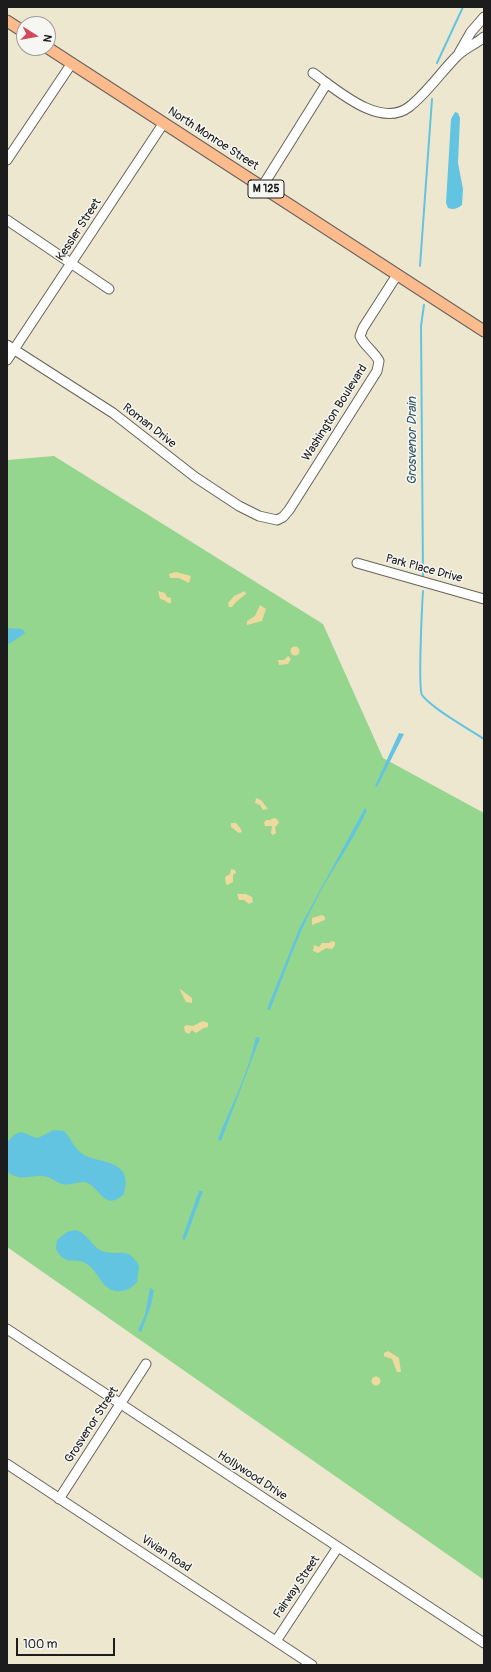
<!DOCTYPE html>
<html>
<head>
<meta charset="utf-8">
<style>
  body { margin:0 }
  #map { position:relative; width:491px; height:1672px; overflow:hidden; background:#eee7d0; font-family:Pangolin,sans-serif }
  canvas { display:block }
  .frame { position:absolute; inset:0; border:8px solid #1c1c1c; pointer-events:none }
  .north { position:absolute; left:16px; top:16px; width:40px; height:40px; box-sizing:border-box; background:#f6f6f2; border:1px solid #9f9f9c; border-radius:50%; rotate:101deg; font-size:11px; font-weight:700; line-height:16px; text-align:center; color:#1c1c1c }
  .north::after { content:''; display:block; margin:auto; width:14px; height:18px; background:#d1495b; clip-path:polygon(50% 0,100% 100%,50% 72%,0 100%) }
  .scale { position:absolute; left:16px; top:1638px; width:99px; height:18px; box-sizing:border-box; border:2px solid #1c1c1c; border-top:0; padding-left:5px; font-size:12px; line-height:14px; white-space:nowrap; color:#1c1c1c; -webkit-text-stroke:3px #f6f6f2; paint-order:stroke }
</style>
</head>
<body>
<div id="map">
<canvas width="491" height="1672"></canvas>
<div class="frame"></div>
<div class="north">N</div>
<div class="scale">100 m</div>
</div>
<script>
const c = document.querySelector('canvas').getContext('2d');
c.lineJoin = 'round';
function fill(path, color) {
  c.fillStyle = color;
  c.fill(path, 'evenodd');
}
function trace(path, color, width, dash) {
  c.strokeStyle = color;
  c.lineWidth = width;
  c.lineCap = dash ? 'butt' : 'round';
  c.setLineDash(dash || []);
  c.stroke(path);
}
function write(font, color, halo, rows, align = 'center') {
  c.font = font + ' Pangolin,sans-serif';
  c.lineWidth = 3;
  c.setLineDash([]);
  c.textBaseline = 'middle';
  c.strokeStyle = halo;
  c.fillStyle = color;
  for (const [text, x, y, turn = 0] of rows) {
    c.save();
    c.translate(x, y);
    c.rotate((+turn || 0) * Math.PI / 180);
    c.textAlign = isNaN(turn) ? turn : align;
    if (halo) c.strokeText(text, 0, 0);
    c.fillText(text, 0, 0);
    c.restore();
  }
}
fill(new Path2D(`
  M 54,456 L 323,624 L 383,758 L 484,813 L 484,1580 L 7,1247 L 7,460 Z`), '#94d68d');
fill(new Path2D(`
  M 176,572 L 191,576 L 189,583 L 179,578 L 170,578 L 169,574 Z
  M 158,591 L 165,593 L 167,597 L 171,598 L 171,603 L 168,603 L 164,600 L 160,599 Z
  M 245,591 L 246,594 L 236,602 L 232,607 L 229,607 L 228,603 L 234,596 Z
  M 260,605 L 266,609 L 262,621 L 247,625 L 247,621 L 255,616 Z
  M290.5 651a4.5 4.5 0 1 1 9 0a4.5 4.5 0 1 1-9 0Z
  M 288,656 L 291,659 L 288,664 L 279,665 L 278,660 L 284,660 Z
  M 256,798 L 261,800 L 268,809 L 263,810 L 260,805 L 255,803 Z
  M 274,818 L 277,819 L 279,823 L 275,827 L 276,833 L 273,835 L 271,833 L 272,826 L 265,826 L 264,823 L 266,820 L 270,820 Z
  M 231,823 L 236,823 L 241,829 L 242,832 L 239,833 L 231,827 Z
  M 231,869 L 235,870 L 236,873 L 233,875 L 233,882 L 227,885 L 226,884 L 225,877 L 230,874 Z
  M 237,894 L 246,894 L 252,897 L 253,902 L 249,904 L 244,900 L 239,900 Z
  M 322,915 L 325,917 L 325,920 L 312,925 L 312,918 Z
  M 332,941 L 335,942 L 335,945 L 332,949 L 326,948 L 318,953 L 313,951 L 314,945 L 319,947 L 322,943 L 329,943 Z
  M 180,989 L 192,998 L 192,1003 L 186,1002 L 180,990 Z
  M 203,1021 L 208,1023 L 208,1027 L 204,1028 L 196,1033 L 192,1030 L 189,1034 L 185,1032 L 184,1027 L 186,1025 L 193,1026 Z
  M 388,1351 L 399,1358 L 401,1372 L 397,1372 L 392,1359 L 384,1356 L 384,1353 Z
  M371.5 1381a4.5 4.5 0 1 1 9 0a4.5 4.5 0 1 1-9 0Z`), '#eeda9e');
fill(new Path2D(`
  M 455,112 L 458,113 L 460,118 L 458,163 L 463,189 L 462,205 C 457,209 453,210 448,208 L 446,203 L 451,119 Z
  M 7,628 L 22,629 L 25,632 L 24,634 L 7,645 Z
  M 399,733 L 404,734 L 377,787 L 375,786 Z
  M 365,808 L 367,810 C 352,844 329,873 313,906 C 296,939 284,975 270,1010 L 267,1009 L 300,927 Z
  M 256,1037 L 260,1038 L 255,1051 L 221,1141 L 218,1139 C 231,1106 249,1072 256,1037 Z
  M 54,1130 L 64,1131 C 71,1138 74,1149 84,1155 C 101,1164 134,1159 124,1194 C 103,1214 100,1183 83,1182 C 76,1182 69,1186 62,1184 C 55,1182 50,1176 42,1176 C 29,1175 20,1182 8,1172 L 7,1142 C 24,1125 21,1135 38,1138 Z
  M 199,1191 L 203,1191 L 185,1240 L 182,1239 Z
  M 75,1230 C 88,1233 91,1246 102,1251 C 119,1257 128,1245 139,1266 L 137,1282 C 133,1287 128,1290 121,1291 C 102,1293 100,1273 87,1264 C 75,1256 66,1268 56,1249 L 57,1240 L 67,1232 Z
  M 150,1288 L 154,1290 L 151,1305 L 141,1332 L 138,1330 L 145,1315 Z`), '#62c4e0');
trace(new Path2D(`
  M 437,63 L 463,7
  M 420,266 L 432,99
  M 423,576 L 421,326 L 424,305
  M 423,591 C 422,606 418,688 422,695 C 431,708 469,729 484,739`), '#62c4e0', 2);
const minor = new Path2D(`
  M 459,53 L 471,32 L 484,17
  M 313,73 C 337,90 380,129 409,107 C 427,93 441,72 457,56 C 465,48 476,44 484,37
  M 7,160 L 72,63
  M 262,187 L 327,83
  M 7,220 L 109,289
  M 7,345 L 113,413 L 195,477 L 239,506 L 259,516 L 277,520 L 283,517 L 289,510 L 377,371 L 379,361 C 374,351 364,346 360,336 L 363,328 L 397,275
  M 7,360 L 163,124
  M 357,563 L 484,599
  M 7,1329 L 484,1643
  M 7,1464 L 312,1665
  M 59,1499 L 146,1364
  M 276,1641 L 338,1547`);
const major = new Path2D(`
  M 7,21 L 24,32
  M 48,48 L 484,331`);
trace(minor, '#66635b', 11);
trace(major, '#66635b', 13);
trace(minor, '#fff', 9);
trace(major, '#fbbb8d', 11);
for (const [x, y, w] of [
  [266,189,36]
]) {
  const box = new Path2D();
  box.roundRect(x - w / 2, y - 9, w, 18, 3);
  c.fillStyle = '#f6f6f2';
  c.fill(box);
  trace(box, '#1c1c1c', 1);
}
write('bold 11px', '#1c1c1c', null, [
  ["M 125",266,189]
]);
write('12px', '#1c1c1c', '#f6f6f2', [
  ["North Monroe Street",213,139,33],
  ["Kessler Street",79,230,-57],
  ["Washington Boulevard",335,413,-58],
  ["Roman Drive",149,426,38],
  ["Park Place Drive",424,569,15],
  ["Grosvenor Street",92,1425,-57],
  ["Hollywood Drive",252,1476,33],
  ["Vivian Road",166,1554,33],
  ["Fairway Street",297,1587,-56]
]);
write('italic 13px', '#345761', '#f6f6f2', [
  ["Grosvenor Drain",413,441,-90]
]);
</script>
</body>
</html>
